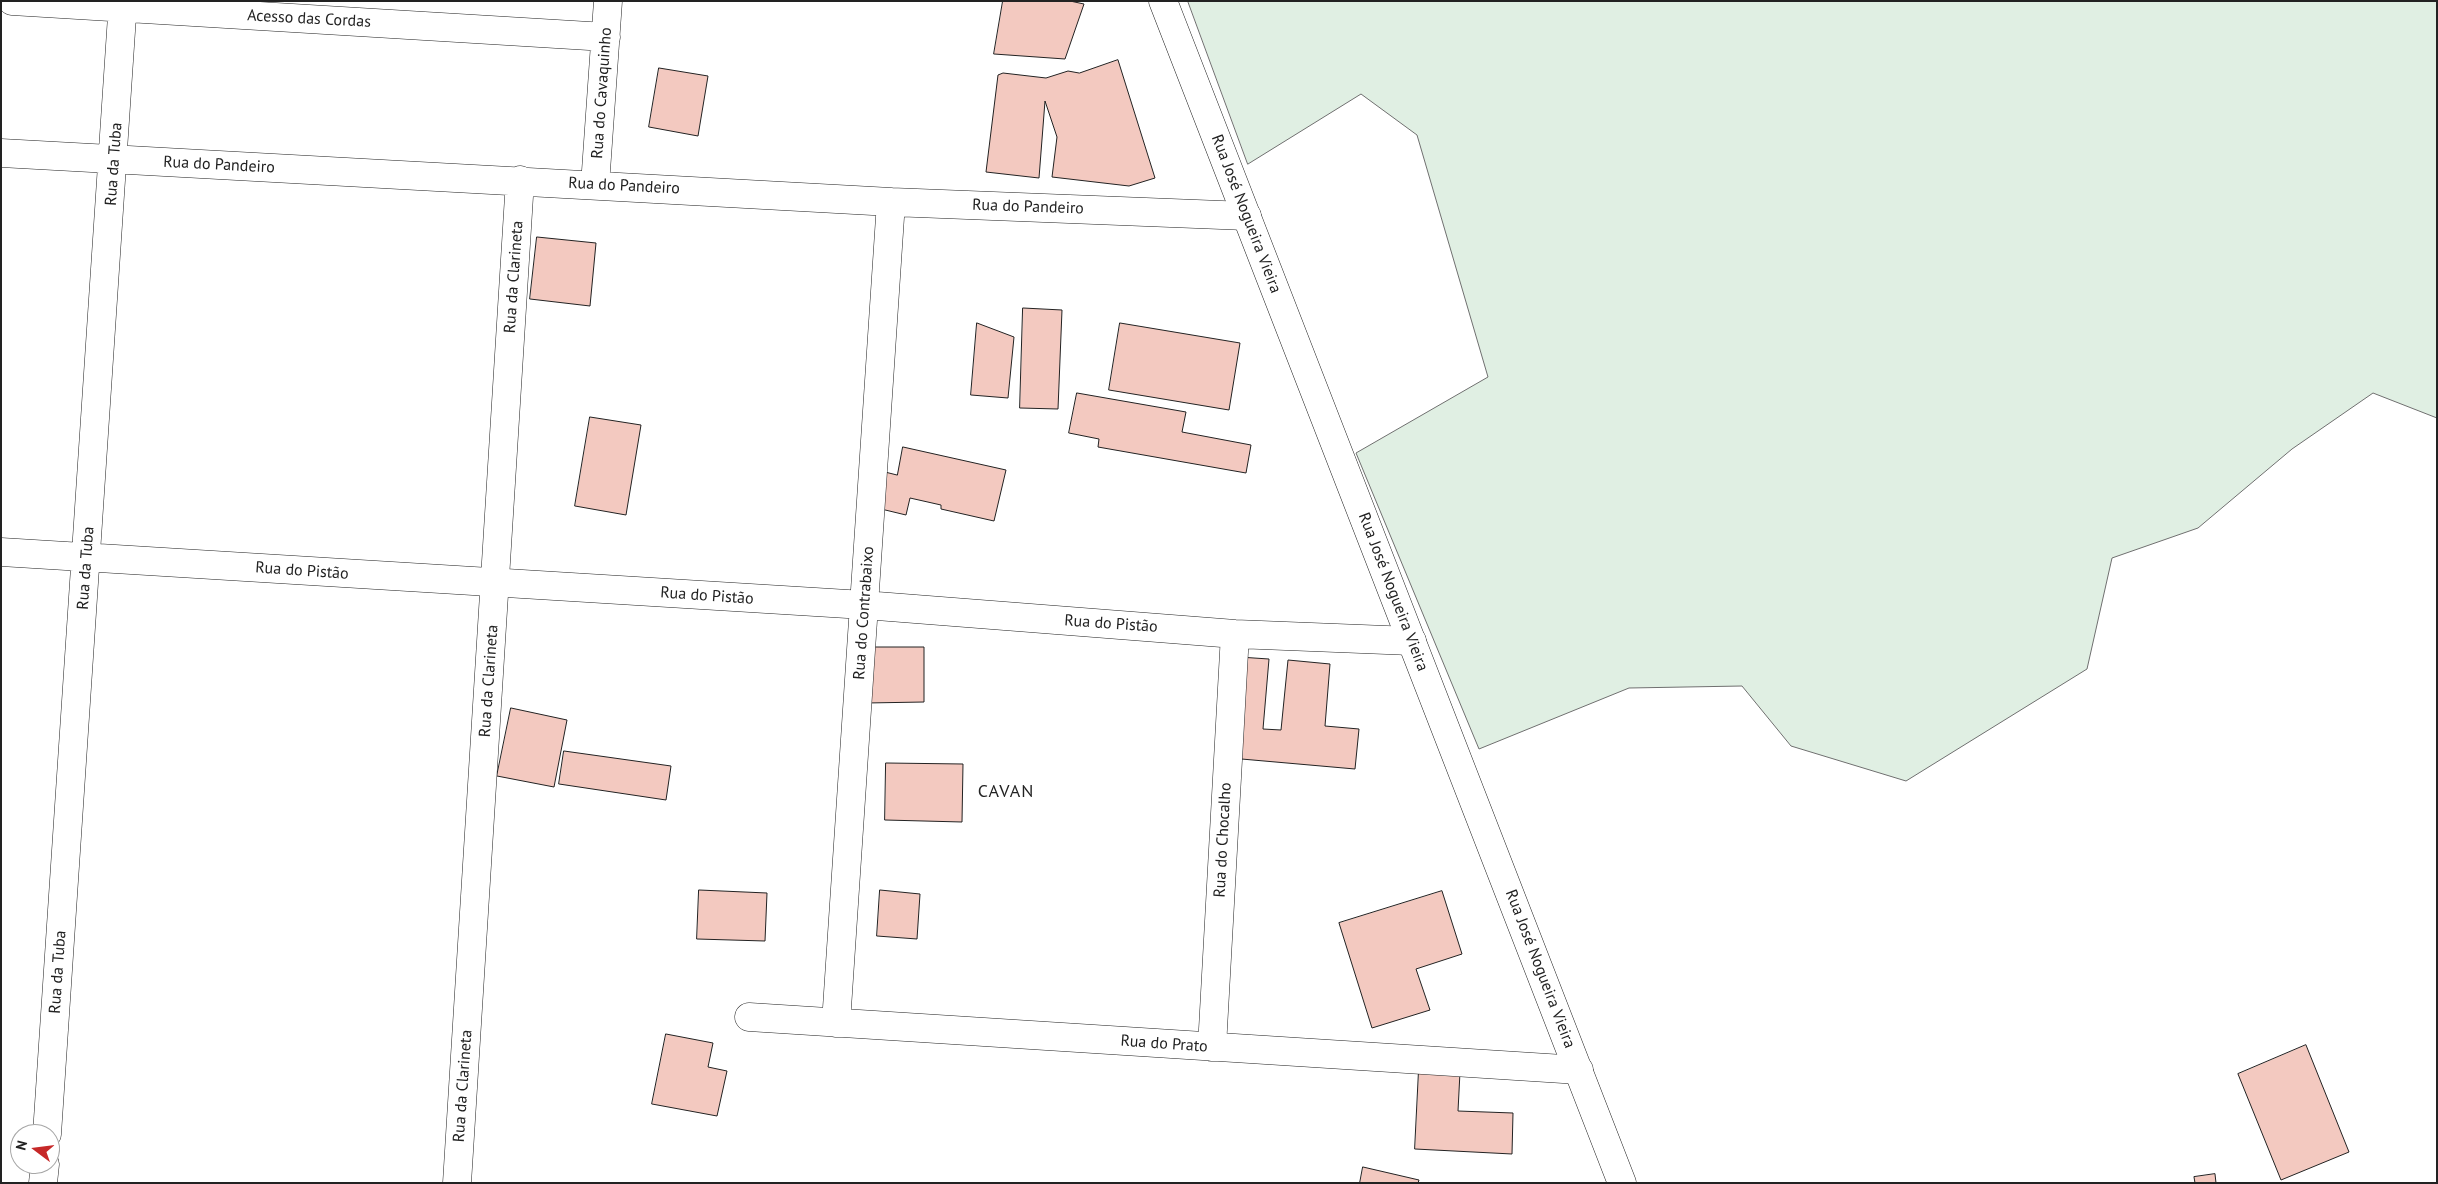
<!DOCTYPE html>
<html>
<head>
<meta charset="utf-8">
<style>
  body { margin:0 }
  #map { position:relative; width:2438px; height:1184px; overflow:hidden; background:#fff; font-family:"PT Sans",sans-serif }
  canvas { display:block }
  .frame { position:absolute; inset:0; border:2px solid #222; pointer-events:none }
  .north { position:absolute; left:10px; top:1124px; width:50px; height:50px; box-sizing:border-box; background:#fff; border:1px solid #a7a7a7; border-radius:50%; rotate:285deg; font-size:14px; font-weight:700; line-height:20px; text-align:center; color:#222 }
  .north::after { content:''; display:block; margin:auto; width:18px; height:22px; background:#c62828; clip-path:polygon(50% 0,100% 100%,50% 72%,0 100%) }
</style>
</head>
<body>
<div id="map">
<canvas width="2438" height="1184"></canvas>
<div class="frame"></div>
<div class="north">N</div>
</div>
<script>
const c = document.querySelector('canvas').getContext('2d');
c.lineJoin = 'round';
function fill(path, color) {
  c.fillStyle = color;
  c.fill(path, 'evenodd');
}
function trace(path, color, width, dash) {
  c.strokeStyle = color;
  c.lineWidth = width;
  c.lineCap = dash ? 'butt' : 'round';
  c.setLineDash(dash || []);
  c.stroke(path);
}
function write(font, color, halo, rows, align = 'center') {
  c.font = font + ' "PT Sans",sans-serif';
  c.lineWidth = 4;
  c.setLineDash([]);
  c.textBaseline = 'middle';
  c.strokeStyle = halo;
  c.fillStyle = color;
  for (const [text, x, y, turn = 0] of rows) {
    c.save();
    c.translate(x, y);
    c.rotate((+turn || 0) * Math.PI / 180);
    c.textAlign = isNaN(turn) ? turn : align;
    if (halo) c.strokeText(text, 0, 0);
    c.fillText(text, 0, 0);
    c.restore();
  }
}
const green = new Path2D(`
  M 1188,1 L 2437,1 L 2437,418 L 2373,393 L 2292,449 L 2198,528 L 2112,558 L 2087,669 L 1906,781 L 1791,746 L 1742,686 L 1629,688 L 1479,749 L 1356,453 L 1488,377 L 1417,135 L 1361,94 L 1248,164 Z`);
fill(green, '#e0efe3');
trace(green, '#6f6f6f', 1);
const building = new Path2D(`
  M 1003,1 L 1070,1 L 1084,4 L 1065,59 L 994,54 Z
  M 1118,60 L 1155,178 L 1129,186 L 1052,177 L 1057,137 L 1045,101 L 1039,178 L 986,172 L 998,75 L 1003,73 L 1046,78 L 1068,71 L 1079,73 Z
  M 659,68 L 708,76 L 698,136 L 649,127 Z
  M 537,237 L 596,243 L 590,306 L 530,299 Z
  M 1023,308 L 1062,310 L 1058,409 L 1020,408 Z
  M 977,323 L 1014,337 L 1008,398 L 971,395 Z
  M 1120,323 L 1240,343 L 1229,410 L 1109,390 Z
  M 1077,393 L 1186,412 L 1182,432 L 1251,445 L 1246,473 L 1098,447 L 1099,439 L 1069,433 Z
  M 590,417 L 641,425 L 626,515 L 575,506 Z
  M 903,447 L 1006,470 L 994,521 L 941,509 L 941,505 L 910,498 L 906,515 L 877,508 L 885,472 L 897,475 Z
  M 867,647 L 924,647 L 924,702 L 867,703 Z
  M 1239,657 L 1269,659 L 1263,729 L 1281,730 L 1288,660 L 1330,664 L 1325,726 L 1359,729 L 1355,769 L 1230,758 Z
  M 511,708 L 567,720 L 554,787 L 497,776 Z
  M 564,751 L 671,766 L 666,800 L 559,784 Z
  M 886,763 L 963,764 L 962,822 L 885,820 Z
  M 699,890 L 767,893 L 765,941 L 697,939 Z
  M 880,890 L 920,894 L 917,939 L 877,936 Z
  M 1442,891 L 1462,954 L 1416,969 L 1430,1010 L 1372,1028 L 1339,923 Z
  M 666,1034 L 713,1043 L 708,1067 L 727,1071 L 717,1116 L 652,1104 Z
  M 2306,1045 L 2349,1152 L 2281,1180 L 2238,1074 Z
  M 1419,1069 L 1460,1072 L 1458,1111 L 1513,1113 L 1512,1154 L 1415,1149 Z
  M 1363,1167 L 1419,1180 L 1418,1183 L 1360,1183 Z
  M 2215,1174 L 2216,1183 L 2195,1183 L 2194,1177 Z`);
fill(building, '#f3c9c0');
trace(building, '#222', 1);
const minor = new Path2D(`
  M 12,1 L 606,37
  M 1,153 L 891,202 L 1247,216
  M 595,185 L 608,1
  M 1,552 L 864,605 L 1235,634 L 1412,641
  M 749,1017 L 1579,1070
  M 836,1023 L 891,202
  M 1212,1047 L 1235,634
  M 47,1134 L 123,1
  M 43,1183 L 45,1164
  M 457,1183 L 520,180`);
const major = new Path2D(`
  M 1163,1 L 1622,1183`);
trace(minor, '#222', 29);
trace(major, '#222', 29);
trace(minor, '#fff', 28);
trace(major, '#fff', 28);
write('16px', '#222', '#fff', [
  ["Acesso das Cordas",309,19,3],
  ["Rua do Cavaquinho",602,93,-86],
  ["Rua da Tuba",114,164,-86],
  ["Rua do Pandeiro",219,165,3],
  ["Rua do Pandeiro",624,186,3],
  ["Rua do Pandeiro",1028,207,2],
  ["Rua José Nogueira Vieira",1246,214,69],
  ["Rua da Clarineta",514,277,-86],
  ["Rua da Tuba",86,568,-86],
  ["Rua do Pistão",302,571,4],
  ["Rua José Nogueira Vieira",1393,592,69],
  ["Rua do Pistão",707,596,4],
  ["Rua do Contrabaixo",864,613,-86],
  ["Rua do Pistão",1111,624,4],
  ["Rua da Clarineta",489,681,-86],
  ["Rua do Chocalho",1223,840,-87],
  ["Rua José Nogueira Vieira",1540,969,69],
  ["Rua da Tuba",58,972,-86],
  ["Rua do Prato",1164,1044,4],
  ["Rua da Clarineta",463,1086,-86]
]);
c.letterSpacing = '1px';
write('18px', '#222', '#fff', [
  ["CAVAN",1006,792]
]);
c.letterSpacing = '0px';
</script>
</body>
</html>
